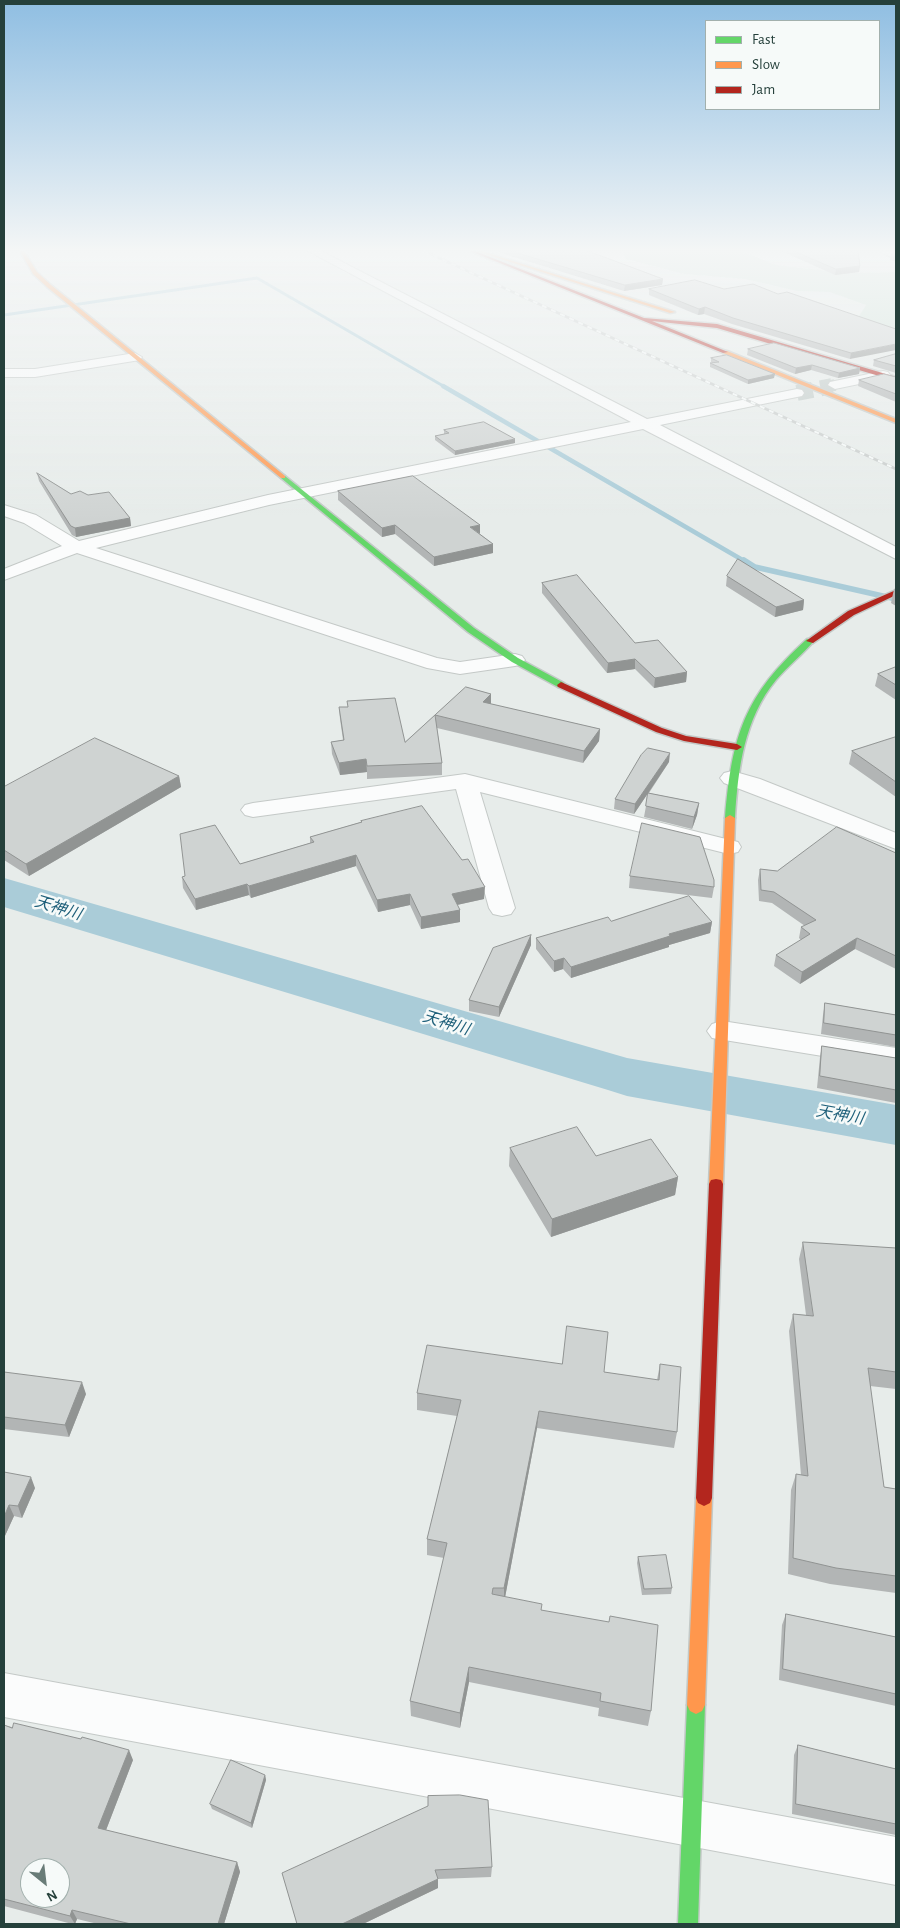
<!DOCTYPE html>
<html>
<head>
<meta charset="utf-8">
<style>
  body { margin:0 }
  #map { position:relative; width:900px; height:1928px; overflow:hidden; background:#e7ecea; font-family:"Alegreya Sans",sans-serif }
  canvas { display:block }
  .frame { position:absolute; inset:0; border:5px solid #25403b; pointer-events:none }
  .legend { position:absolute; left:705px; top:20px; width:175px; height:90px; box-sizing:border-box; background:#f6faf9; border:1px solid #a2b0ad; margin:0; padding:6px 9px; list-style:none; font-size:15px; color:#25403b }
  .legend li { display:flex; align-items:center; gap:10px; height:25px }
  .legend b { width:25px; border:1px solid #a2b0ad }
  .north { position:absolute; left:20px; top:1858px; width:50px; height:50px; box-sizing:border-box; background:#f6faf9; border:1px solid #a2b0ad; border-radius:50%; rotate:151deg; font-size:14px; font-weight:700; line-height:20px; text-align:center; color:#25403b }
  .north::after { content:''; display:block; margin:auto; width:18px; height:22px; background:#697c78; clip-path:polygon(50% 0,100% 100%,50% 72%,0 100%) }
</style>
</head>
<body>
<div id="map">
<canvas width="900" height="1928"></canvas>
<div class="frame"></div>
<ul class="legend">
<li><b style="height:6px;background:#63d668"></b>Fast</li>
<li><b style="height:6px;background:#ff974d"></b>Slow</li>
<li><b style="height:6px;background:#b3261e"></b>Jam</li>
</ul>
<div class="north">N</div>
</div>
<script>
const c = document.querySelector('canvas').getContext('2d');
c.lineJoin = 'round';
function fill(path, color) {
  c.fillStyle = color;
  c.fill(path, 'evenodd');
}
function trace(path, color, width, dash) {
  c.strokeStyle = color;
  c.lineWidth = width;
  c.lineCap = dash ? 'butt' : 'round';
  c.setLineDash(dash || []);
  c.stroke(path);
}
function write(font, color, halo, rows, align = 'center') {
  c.font = font + ' "Alegreya Sans","Noto Sans JP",sans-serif';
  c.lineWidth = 5;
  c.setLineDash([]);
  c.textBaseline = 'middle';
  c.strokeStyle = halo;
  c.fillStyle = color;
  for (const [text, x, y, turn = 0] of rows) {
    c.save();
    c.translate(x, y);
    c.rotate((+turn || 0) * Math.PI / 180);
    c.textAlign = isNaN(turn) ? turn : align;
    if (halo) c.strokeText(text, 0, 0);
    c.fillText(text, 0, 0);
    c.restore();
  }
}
fill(new Path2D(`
  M 622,251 L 741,251 L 776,265 L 847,273 L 896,272 L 896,336 L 856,321 L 866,305 L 830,292 L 797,291 L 745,279 L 684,274 L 626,259 Z`), '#d1e4d9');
trace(new Path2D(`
  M 4,315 L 257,278 L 445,387`), '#aaccd8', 3);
trace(new Path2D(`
  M 443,386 L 746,562`), '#aaccd8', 4.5);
trace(new Path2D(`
  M 744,560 L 755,567 L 896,599`), '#aaccd8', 5.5);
fill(new Path2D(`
  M 4,878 L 627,1058 L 896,1105 L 896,1145 L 627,1096 L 608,1090 L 4,907 Z`), '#aaccd8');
trace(new Path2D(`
  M 826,387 L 835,385`), '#c0cac7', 12, [12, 6]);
trace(new Path2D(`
  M 797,393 L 832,386`), '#c0cac7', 16, [16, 8]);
const street = new Path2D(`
  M 308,251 L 321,251 L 647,419 L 797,389 L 802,390 L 804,393 L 802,396 L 797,397 L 660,425 L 896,547 L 896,559 L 643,429 L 269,505 L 96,548 L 437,658 L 460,662 L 515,654 L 522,656 L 525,660 L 522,664 L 515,666 L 460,674 L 427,668 L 77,553 L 4,580 L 4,569 L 62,546 L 24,523 L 4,516 L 4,505 L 36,515 L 79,541 L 268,495 L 631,422 Z
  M 881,251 L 896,252 L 896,259 L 882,253 Z
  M 135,353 L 142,357 L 140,360 L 35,377 L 4,377 L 4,369 L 35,369 Z
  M 883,371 L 888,372 L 890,375 L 888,378 L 835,389 L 828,385 L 830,382 Z
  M 732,771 L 760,779 L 896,833 L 896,849 L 724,783 L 720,778 L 724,773 Z
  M 465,774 L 738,842 L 741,847 L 738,852 L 729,854 L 480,792 L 515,908 L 511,914 L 502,916 L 493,914 L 489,908 L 456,789 L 253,817 L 245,815 L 241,810 L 245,805 L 253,803 Z
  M 722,1021 L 896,1048 L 896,1068 L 712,1038 L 707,1031 L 712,1024 Z
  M 4,1673 L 896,1837 L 896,1885 L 4,1717 Z`);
const fast = new Path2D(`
  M 281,476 L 285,476 L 474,628 L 518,658 L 564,683 L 564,687 L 558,687 L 512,662 L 468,632 L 281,478 Z
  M 807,639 L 814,641 C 802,655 788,666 776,680 C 744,719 738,769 735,818 L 733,820 L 727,820 L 725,818 C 732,735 744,696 807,639 Z
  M 696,1696 L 702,1699 L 705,1705 L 698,1924 L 678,1924 L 687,1705 L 690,1699 Z`);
const slow = new Path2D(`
  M 20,251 L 24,251 L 37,272 L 51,285 L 285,476 L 285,478 L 281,478 L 47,287 L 33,274 Z
  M 476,251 L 481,251 L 675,312 L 670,313 Z
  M 723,351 L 727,351 L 896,419 L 896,423 L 723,353 Z
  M 730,815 L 735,818 L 723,1184 L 721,1188 L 716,1189 L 711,1188 L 709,1184 L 725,818 Z
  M 704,1490 L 710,1493 L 712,1498 L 705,1705 L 702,1711 L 696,1714 L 690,1711 L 687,1705 L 696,1498 L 698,1493 Z`);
const jam = new Path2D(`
  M 470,251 L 475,251 L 644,318 L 717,324 L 896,377 L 896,381 L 717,328 L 652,321 L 728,352 L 723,353 Z
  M 896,590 L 896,595 L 854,615 L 813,643 L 806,641 L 848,611 Z
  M 561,682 L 662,728 L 686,736 L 737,744 L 742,747 L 737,750 L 684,741 L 656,732 L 558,687 L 557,685 Z
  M 716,1179 L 721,1180 L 723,1184 L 712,1498 L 710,1503 L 704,1506 L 698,1503 L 696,1498 L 709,1184 L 711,1180 Z`);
trace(street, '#c4c9c7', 2);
trace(fast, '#c3c9c7', 3);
trace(slow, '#c3c9c7', 3);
trace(jam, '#c3c9c7', 3);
fill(street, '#fbfcfc');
fill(fast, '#63d668');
fill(slow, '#ff974d');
fill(jam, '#b3261e');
const rail = new Path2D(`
  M 424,251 L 896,469`);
trace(rail, '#c8cccb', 2.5);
trace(rail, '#f6faf9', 2, [5]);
fill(new Path2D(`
  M 496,251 L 592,251 L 592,252 L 663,279 L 662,285 L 624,291 L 504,254 Z
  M 781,251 L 858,251 L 860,266 L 859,272 L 835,275 Z
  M 891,254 L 896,255 L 896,262 L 890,260 Z
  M 649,289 L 724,289 L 778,294 L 896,329 L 850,359 L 732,324 L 704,314 L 698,315 L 649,295 Z
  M 748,349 L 860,368 L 859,374 L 838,378 L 811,370 L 795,374 L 747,355 Z
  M 896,354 L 896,373 L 873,366 L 874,360 Z
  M 711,358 L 774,378 L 748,384 L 710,367 L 710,363 L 712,363 L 711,362 Z
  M 896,377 L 896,402 L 858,386 L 859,380 Z
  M 444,430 L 515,443 L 455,455 L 435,440 L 435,436 L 444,434 Z
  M 37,473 L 71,494 L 130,518 L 131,526 L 76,537 L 72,535 L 39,481 Z
  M 338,491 L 480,534 L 493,544 L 493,553 L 434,566 L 395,534 L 382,537 L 338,500 Z
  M 727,576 L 804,600 L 803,610 L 775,617 L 726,586 Z
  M 542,583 L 635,643 L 687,672 L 686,682 L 654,688 L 635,669 L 607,673 L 542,593 Z
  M 896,588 L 896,606 L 891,603 L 894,589 Z
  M 896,667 L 896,700 L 875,686 L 878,674 Z
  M 466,687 L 491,694 L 491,704 L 600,729 L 599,741 L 583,763 L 437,728 L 442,763 L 442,775 L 367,779 L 367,772 L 340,775 L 332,754 L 331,742 L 343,740 L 340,719 L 339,707 L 405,742 Z
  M 896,737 L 896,797 L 849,764 L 852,751 Z
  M 669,762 L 649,793 L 699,803 L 697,815 L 692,829 L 644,817 L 646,806 L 648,793 L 634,814 L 614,809 L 615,799 Z
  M 179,776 L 181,787 L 29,876 L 4,860 L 4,787 Z
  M 361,821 L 484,899 L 457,905 L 460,910 L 460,922 L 421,929 L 410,905 L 378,912 L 356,866 L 251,898 L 249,895 L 196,910 L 183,888 L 182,877 L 240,864 L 310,843 L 310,837 L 361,822 Z
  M 896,853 L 896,969 L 855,949 L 800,984 L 774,966 L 776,955 L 801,940 L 799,938 L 801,927 L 805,926 L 772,903 L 759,901 L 758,880 L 760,869 L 777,871 Z
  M 630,876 L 714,887 L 712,898 L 629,888 Z
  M 611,921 L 712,922 L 710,933 L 669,945 L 669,947 L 571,978 L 563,969 L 554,972 L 536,949 L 536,938 Z
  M 531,935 L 531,945 L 499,1017 L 469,1011 L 469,1000 Z
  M 825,1003 L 896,1015 L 896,1047 L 821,1034 L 823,1015 Z
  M 822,1046 L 896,1058 L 896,1103 L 817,1088 L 820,1057 Z
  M 510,1148 L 596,1156 L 678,1177 L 675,1195 L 551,1237 L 509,1166 Z
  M 803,1242 L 896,1248 L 896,1389 L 870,1386 L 884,1487 L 896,1489 L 896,1593 L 830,1584 L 788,1574 L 791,1490 L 796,1474 L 801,1475 L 789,1331 L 793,1314 L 806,1315 L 799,1259 Z
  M 660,1364 L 677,1432 L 674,1448 L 537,1428 L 505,1597 L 542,1610 L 651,1711 L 648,1726 L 598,1716 L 599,1708 L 469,1682 L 460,1728 L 411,1716 L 410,1701 L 444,1558 L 427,1555 L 427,1539 L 457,1416 L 417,1410 L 417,1393 L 604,1372 L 657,1380 Z
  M 4,1372 L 86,1394 L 69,1437 L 4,1429 Z
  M 4,1472 L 35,1488 L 22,1518 L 14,1516 L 4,1538 Z
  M 638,1557 L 672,1588 L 671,1594 L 642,1595 L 637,1563 Z
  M 786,1614 L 896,1637 L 896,1706 L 779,1680 L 782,1625 Z
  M 4,1725 L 133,1760 L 106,1830 L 237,1862 L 240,1872 L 224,1924 L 98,1924 L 77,1919 L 75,1924 L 72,1924 L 4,1906 Z
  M 798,1745 L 834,1754 L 896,1769 L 896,1835 L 792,1814 L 794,1755 Z
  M 265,1775 L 266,1780 L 252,1828 L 212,1809 L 210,1804 Z
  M 492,1867 L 491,1877 L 438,1879 L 438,1888 L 363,1924 L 297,1924 L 282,1873 Z`), '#b2b5b5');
fill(new Path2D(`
  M 860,266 L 859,272 L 835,275 L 836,269 Z
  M 663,279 L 662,285 L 624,291 L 625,285 Z
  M 705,307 L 704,314 L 698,315 L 699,309 Z
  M 896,344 L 896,350 L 850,359 L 851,353 Z
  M 812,365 L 811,370 L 795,374 L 796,368 Z
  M 860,368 L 859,374 L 838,378 L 839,373 Z
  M 775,374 L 774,378 L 748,384 L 748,380 Z
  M 515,439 L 515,443 L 455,455 L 455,451 Z
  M 130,518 L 131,526 L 76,537 L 75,528 Z
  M 395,525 L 395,534 L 382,537 L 382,528 Z
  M 480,525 L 480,534 L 470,527 Z
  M 493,544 L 493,553 L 434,566 L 434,557 Z
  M 804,600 L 803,610 L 775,617 L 776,607 Z
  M 635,659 L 635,669 L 607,673 L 608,663 Z
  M 687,672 L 686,682 L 654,688 L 655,678 Z
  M 491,694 L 491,706 L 483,702 Z
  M 600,729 L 599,741 L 583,763 L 584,751 Z
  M 670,753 L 669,762 L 634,814 L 635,804 Z
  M 366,759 L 367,772 L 340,775 L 339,763 Z
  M 179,776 L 181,787 L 29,876 L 26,864 Z
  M 699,803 L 697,815 L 692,829 L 694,817 Z
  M 356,855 L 356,866 L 251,898 L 249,886 Z
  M 247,884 L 249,895 L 196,910 L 195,899 Z
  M 485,887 L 484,899 L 452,906 L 452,894 Z
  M 410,894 L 410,905 L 378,912 L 377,900 Z
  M 460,910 L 460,922 L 421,929 L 421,917 Z
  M 712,922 L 710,933 L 669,945 L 669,947 L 571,978 L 571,967 L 669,934 Z
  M 531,935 L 531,945 L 499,1017 L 499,1007 Z
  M 857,938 L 855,949 L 800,984 L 802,972 Z
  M 564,958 L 563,969 L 554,972 L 554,961 Z
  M 678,1177 L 675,1195 L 551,1237 L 552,1219 Z
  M 82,1382 L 86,1394 L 69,1437 L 65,1425 Z
  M 539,1411 L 537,1428 L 504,1603 L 504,1588 Z
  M 31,1477 L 35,1488 L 22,1518 L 18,1506 Z
  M 9,1505 L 14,1516 L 4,1538 L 4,1517 Z
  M 469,1667 L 469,1682 L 460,1728 L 460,1713 Z
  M 129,1750 L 133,1760 L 103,1838 L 98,1828 Z
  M 265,1775 L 266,1780 L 252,1828 L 251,1823 Z
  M 237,1862 L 240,1872 L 224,1924 L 218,1924 Z
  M 438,1879 L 438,1888 L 363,1924 L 342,1924 Z
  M 72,1910 L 77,1919 L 75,1924 L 70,1916 Z`), '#919493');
const building = new Path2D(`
  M 511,251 L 588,251 L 663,279 L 625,285 Z
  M 794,251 L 858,251 L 860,266 L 836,269 Z
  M 695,280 L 724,289 L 753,284 L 778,294 L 787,292 L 896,329 L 896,344 L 851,353 L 733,318 L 705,307 L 699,309 L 649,289 Z
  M 774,343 L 860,368 L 839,373 L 812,365 L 796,368 L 748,349 Z
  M 896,354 L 896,366 L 874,360 Z
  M 727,355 L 775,374 L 748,380 L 710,363 L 719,362 L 711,358 Z
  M 884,374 L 896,377 L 896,394 L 859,380 Z
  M 484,422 L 515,439 L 455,451 L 435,436 L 449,433 L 444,430 Z
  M 37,473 L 71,494 L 80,491 L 88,495 L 109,492 L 130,518 L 75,528 L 71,526 Z
  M 413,476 L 480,525 L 470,527 L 493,544 L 434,557 L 395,525 L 382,528 L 338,491 Z
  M 738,559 L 804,600 L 776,607 L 727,576 Z
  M 577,575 L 635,643 L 658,640 L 687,672 L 655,678 L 635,659 L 608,663 L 542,583 Z
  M 896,667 L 896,685 L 878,674 Z
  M 466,687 L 491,694 L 483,702 L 600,729 L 584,751 L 435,715 L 442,763 L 367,766 L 366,759 L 339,763 L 331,742 L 344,740 L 339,707 L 348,707 L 347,701 L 395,698 L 405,742 Z
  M 896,737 L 896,782 L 852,751 Z
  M 95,738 L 179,776 L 26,864 L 4,850 L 4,787 Z
  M 648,748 L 670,753 L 635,804 L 615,799 L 641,755 Z
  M 648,793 L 699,803 L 694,817 L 646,806 Z
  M 422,806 L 462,860 L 468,859 L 485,887 L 452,894 L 460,910 L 421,917 L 410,894 L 377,900 L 356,855 L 249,886 L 247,884 L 195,899 L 182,877 L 185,876 L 180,834 L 215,825 L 240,864 L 314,842 L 310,837 L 362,822 L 361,821 Z
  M 642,823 L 700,837 L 714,880 L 714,887 L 630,876 Z
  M 837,827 L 896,853 L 896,956 L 857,938 L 802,972 L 776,955 L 810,934 L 801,927 L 816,920 L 774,892 L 761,890 L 760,869 L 777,871 Z
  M 689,896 L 712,922 L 669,934 L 670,936 L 571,967 L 564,958 L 554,961 L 536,938 L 608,917 L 611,921 Z
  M 531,935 L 499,1007 L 469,1000 L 493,948 Z
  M 825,1003 L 896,1015 L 896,1035 L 824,1023 Z
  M 822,1046 L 896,1058 L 896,1090 L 820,1076 Z
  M 577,1127 L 596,1156 L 651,1139 L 678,1177 L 552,1219 L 510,1148 Z
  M 803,1242 L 896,1248 L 896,1372 L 868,1368 L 884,1487 L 896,1489 L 896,1576 L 836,1568 L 793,1558 L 796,1474 L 808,1476 L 793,1314 L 813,1316 Z
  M 567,1326 L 608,1332 L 604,1372 L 659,1380 L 660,1364 L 681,1367 L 677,1432 L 539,1411 L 504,1588 L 493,1588 L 492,1594 L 542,1604 L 541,1610 L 609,1622 L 610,1616 L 658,1625 L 651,1711 L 600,1701 L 601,1693 L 469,1667 L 460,1713 L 410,1701 L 447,1543 L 427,1539 L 461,1400 L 417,1393 L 427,1345 L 562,1364 Z
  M 4,1372 L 82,1382 L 65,1425 L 4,1417 Z
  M 4,1472 L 31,1477 L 18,1506 L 9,1505 L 4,1517 Z
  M 666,1555 L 672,1588 L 644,1589 L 638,1557 Z
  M 786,1614 L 896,1637 L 896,1694 L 783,1669 Z
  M 14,1723 L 81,1739 L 82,1737 L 129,1750 L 98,1828 L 237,1862 L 218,1924 L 131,1924 L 72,1910 L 70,1916 L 4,1899 L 4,1725 L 12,1728 ZM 30,1868 L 60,1868 L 60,1898 L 30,1898 Z
  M 798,1745 L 834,1754 L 896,1769 L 896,1824 L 796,1804 Z
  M 231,1760 L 265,1775 L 251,1823 L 210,1804 Z
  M 460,1795 L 488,1800 L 492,1867 L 435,1870 L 438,1879 L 342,1924 L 297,1924 L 282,1873 L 428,1806 L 428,1796 Z`);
fill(building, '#cfd3d2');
trace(building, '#919493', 1);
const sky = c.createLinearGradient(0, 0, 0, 521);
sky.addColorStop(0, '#8fbee2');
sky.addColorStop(0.48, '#f4f6f6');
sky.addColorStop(1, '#f4f6f600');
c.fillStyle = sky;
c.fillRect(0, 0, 900, 521);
write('italic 16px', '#20617b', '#f6faf9', [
  ["天神川",58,908,17],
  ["天神川",446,1023,17],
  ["天神川",840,1115,10]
]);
</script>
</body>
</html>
